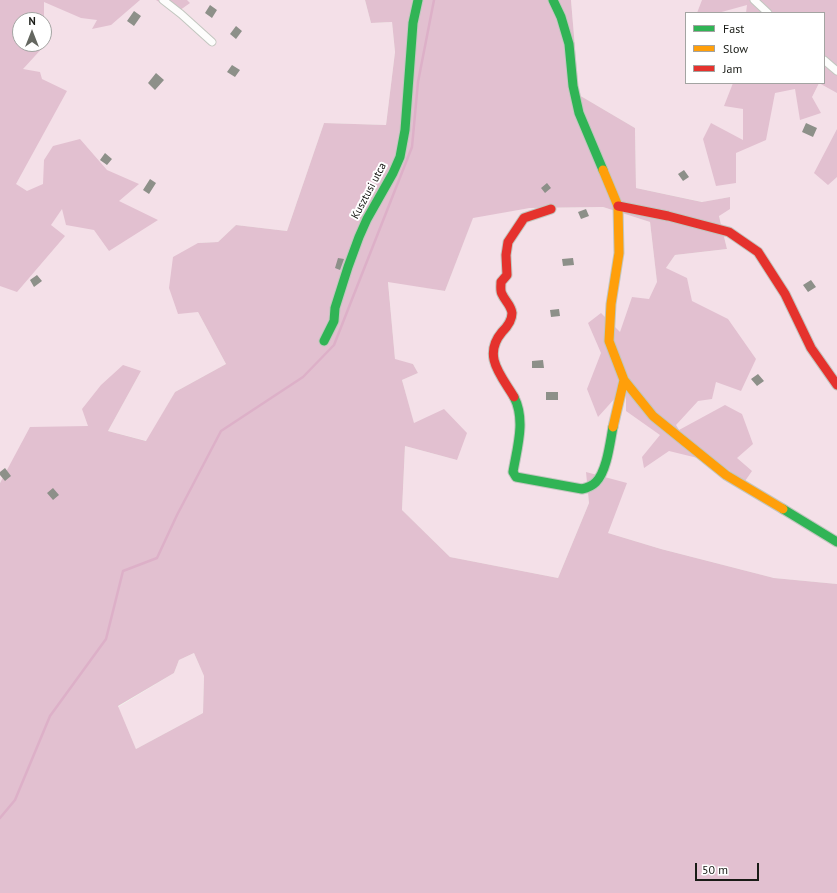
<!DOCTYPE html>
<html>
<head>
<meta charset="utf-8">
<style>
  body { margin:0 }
  #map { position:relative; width:837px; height:893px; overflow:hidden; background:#eff4ea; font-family:"PT Sans",sans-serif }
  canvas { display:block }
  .legend { position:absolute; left:685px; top:12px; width:140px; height:72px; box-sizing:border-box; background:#fff; border:1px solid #a3a4a2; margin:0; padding:5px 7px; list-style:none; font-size:12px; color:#191b16 }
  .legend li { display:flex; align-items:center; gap:8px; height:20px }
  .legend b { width:20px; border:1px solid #a3a4a2 }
  .north { position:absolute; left:12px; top:12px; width:40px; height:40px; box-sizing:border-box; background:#fff; border:1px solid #a3a4a2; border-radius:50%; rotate:0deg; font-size:11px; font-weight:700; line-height:16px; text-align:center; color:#191b16 }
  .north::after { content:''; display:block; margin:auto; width:14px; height:18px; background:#646760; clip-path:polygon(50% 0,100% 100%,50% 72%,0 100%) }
  .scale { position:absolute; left:695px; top:863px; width:64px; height:18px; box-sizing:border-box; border:2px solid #191b16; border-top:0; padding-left:5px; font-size:12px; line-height:14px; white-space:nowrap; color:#191b16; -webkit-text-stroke:3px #fff; paint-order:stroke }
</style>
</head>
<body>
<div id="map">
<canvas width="837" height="893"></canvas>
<ul class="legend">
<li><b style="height:5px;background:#30b455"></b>Fast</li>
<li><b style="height:5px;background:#ff9f0a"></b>Slow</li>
<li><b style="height:5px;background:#e5322d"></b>Jam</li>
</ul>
<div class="north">N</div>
<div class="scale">50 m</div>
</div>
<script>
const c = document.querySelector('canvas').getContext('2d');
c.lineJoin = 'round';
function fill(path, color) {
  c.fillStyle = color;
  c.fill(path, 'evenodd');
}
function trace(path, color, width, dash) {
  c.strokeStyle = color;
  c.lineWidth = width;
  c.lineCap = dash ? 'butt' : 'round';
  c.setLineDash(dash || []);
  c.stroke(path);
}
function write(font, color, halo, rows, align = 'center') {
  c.font = font + ' "PT Sans",sans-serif';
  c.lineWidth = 4;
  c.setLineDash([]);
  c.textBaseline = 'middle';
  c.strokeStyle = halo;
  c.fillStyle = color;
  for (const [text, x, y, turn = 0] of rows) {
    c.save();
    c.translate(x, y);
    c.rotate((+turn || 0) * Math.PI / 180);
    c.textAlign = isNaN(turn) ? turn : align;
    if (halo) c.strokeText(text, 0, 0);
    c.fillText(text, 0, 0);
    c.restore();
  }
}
fill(new Path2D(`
  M 0,0 L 365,0 L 371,23 L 392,22 L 395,52 L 386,125 L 324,123 L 287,231 L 236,225 L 218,242 L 198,243 L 198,312 L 226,364 L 175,392 L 147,441 L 108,431 L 141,371 L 88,426 L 15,457 L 0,483 ZM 20,20 L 44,20 L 44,44 L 20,44 Z
  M 571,0 L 837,0 L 837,584 L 774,578 L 661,549 L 608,533 L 587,472 L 589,503 L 558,578 L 450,557 L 402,510 L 405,446 L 457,460 L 414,424 L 402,380 L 418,373 L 413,364 L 395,360 L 388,281 L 445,291 L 473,217 L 530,208 L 603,207 L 650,222 L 657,281 L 675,255 L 727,249 L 719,216 L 730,197 L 703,202 L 636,188 L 635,128 L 579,95 ZM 686,13 L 824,13 L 824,83 L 686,83 Z
  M 194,653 L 204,676 L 203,713 L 136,749 L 118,707 L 174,673 L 179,660 Z`), '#f4e0e8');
fill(new Path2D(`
  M 0,0 L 140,0 L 111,25 L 92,29 L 97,20 L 81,18 L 44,2 L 44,20 L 20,20 L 20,44 L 44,44 L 44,26 L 45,45 L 23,69 L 40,72 L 42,79 L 67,91 L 16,184 L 27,191 L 43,184 L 44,160 L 53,146 L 80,139 L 107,170 L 139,184 L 119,201 L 158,220 L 109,251 L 94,230 L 66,225 L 62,209 L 51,225 L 65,236 L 17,292 L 0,286 Z
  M 156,0 L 187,0 L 190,3 L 176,13 Z
  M 365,0 L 571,0 L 579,95 L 635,128 L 636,188 L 702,202 L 730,197 L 730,209 L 719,216 L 727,249 L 675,255 L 666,268 L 687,278 L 692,301 L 728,319 L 756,359 L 741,391 L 716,382 L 712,399 L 698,401 L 676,425 L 679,430 L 725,405 L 742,414 L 753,444 L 737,458 L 752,471 L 745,481 L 718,463 L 669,451 L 644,468 L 642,457 L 660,435 L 626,411 L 626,386 L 598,417 L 587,389 L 601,353 L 588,323 L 601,313 L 620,332 L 632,297 L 649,299 L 657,282 L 650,222 L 603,207 L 530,208 L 473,218 L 445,291 L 388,282 L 395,359 L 413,364 L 418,373 L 402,380 L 414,423 L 444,409 L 467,433 L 457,460 L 405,446 L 402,510 L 450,557 L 558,578 L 589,503 L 586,472 L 627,483 L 608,533 L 661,549 L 774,578 L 837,584 L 837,893 L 0,893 L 0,483 L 30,427 L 88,426 L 82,409 L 101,385 L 123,365 L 141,371 L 108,431 L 146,441 L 175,392 L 226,364 L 198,312 L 178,314 L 169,288 L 173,257 L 198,243 L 218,242 L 236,225 L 287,231 L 324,123 L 386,125 L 395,52 L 392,22 L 371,23 ZM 194,653 L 204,676 L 203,713 L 136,749 L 118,706 L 174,673 L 179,660 Z
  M 702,0 L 837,0 L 837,93 L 819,83 L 812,97 L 821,113 L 800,120 L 795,89 L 775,93 L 766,140 L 736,153 L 736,183 L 716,186 L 703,139 L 711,123 L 743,140 L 743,109 L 724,106 L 733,83 L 824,83 L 824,13 L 746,13 L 747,5 L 718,13 L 697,13 Z
  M 837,129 L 837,177 L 828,185 L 814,173 Z`), '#e2c0d0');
trace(new Path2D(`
  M 0,818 L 15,800 L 50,716 L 106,639 L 123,571 L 157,558 L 177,515 L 221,431 L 303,377 L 334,345 L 412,147 L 418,82 L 434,0`), '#ddb0c8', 2.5);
fill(new Path2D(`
  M 210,5 L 217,10 L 212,18 L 205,13 Z
  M 134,11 L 141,16 L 134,26 L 127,21 Z
  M 236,26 L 242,31 L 236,39 L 230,34 Z
  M 232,65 L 240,70 L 235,77 L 227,72 Z
  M 156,73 L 164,80 L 155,90 L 148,83 Z
  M 806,123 L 817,128 L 813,137 L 802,132 Z
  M 105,153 L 112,159 L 107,165 L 100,160 Z
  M 684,170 L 689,177 L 683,181 L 678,174 Z
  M 150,179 L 156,183 L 149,194 L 143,190 Z
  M 547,183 L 551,188 L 545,193 L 541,188 Z
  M 586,209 L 589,216 L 581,219 L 578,212 Z
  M 338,258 L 344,259 L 340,270 L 335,268 Z
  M 573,258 L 574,265 L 563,266 L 562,259 Z
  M 37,275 L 42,281 L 34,287 L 30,280 Z
  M 811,280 L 816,287 L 808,292 L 803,285 Z
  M 559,309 L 560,316 L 551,317 L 550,310 Z
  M 543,360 L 544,368 L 532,368 L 532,361 Z
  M 758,374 L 764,381 L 757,386 L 751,379 Z
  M 546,392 L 558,392 L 558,400 L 546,400 Z
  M 5,468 L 11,476 L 5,481 L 0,475 L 0,472 Z
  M 53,488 L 59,495 L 53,500 L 47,493 Z`), '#8d9089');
const street = new Path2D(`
  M 163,0 L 181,14 L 212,42
  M 754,0 L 768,13
  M 824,60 L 837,71`);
const fast = new Path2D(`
  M 553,0 L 561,17 L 569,44 L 573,86 L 579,113 L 603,170
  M 324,341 L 334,321 L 335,308 L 348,267 L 359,237 L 367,219 L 393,173 L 400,157 L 405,130 L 413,23 L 418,0
  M 514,397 C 526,420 517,448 513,472 L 516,477 L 582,489 C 587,488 592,486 596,482 C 607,471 610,442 613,427
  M 783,509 L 837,542`);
const slow = new Path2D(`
  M 603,170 L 618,206 L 619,253 L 611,304 L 609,341 L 624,380 L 613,427
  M 624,380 L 653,416 L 726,475 L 783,509`);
const jam = new Path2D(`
  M 618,206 L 668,216 L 729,232 L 758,252 L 785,294 L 811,348 L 837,385
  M 514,397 C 501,375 482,356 502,332 C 507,327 512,321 512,313 C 511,305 505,301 502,294 C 500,291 501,286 501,282 L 507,275 L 506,255 L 508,242 L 524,218 L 551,209`);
trace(street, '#c2c6bf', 9);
trace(fast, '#c2c6bf', 11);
trace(slow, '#c2c6bf', 11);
trace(jam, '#c2c6bf', 11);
trace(street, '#fdfdfc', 7);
trace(fast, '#30b455', 9);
trace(slow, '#ff9f0a', 9);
trace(jam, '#e5322d', 9);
write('11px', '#191b16', '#fff', [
  ["Kusztusi utca",369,191,-62]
]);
</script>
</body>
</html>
